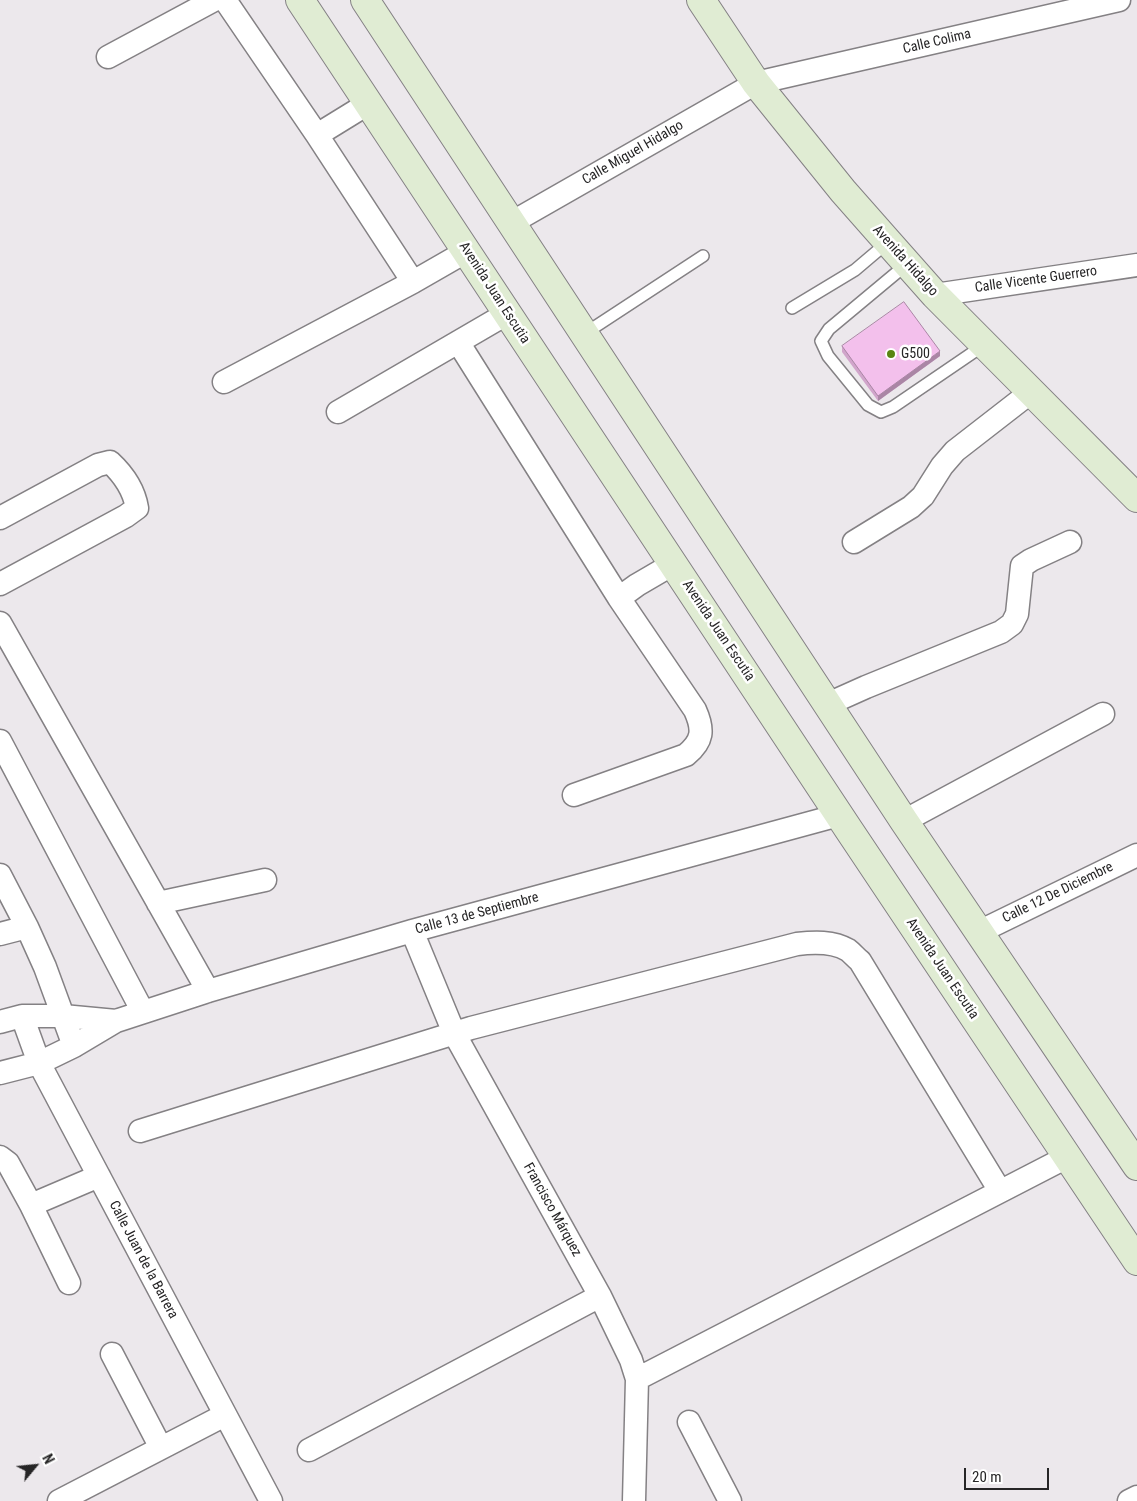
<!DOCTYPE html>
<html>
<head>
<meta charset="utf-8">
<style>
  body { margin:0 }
  #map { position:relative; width:1137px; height:1501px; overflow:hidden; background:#ece8ec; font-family:"Roboto Condensed",sans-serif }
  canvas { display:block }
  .north { position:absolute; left:10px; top:1441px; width:50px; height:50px; -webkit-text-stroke:4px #fff; paint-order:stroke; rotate:62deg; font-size:14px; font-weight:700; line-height:20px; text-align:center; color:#262526 }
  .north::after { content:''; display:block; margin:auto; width:18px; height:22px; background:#262526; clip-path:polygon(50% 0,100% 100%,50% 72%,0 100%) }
  .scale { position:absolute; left:964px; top:1468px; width:85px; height:22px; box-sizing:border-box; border:2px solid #262526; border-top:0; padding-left:6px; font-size:15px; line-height:18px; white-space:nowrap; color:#262526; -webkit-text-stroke:4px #fff; paint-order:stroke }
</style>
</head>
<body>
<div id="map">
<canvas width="1137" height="1501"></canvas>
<div class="north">N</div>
<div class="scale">20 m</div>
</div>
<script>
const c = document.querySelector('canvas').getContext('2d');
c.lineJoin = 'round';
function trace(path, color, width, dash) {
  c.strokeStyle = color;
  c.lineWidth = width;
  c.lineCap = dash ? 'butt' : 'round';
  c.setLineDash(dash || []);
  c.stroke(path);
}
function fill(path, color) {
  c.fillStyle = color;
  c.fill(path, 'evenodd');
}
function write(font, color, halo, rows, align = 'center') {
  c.font = font + ' "Roboto Condensed",sans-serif';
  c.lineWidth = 5;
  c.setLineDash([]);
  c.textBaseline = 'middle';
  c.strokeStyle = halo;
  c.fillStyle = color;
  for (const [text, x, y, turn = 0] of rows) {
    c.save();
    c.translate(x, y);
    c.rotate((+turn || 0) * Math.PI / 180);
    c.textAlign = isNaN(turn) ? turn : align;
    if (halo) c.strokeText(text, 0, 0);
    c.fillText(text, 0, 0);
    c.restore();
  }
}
const service = new Path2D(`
  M 907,264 L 829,329 L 821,341 L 828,356 L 868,405 L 881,412 L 893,407 L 984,345
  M 792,308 L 855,270 L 888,242
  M 584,334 L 703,256`);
const minor = new Path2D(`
  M 108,57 L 214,0
  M 317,135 L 369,103
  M 511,223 L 756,83 L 1119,0
  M 413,282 L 467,251
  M 935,295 L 1137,265
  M 458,342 L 619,598 L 695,710 C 704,730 703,741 686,755 L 574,795
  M 224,382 L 413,282 L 317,135 L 225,0
  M 338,412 L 508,313
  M 0,518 L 98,465 L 110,462 C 124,475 134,490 137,508 L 126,516 L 0,584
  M 854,542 L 911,507 L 923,496 L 942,466 L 955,451 L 1031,392
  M 619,598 L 637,585 L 673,564
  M 0,623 L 208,991
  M 828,704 L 866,687 L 1001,632 L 1012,624 L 1017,614 L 1022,566 L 1031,560 L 1070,542
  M 0,741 L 143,1012
  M 904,821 L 1103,714
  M 0,875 L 27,927 L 45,967 L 74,1046
  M 158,903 L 265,880
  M 412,931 L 454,1033 L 600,1296 L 631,1360 L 637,1379 L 634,1501
  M 979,932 L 1137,855
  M 0,934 L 27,927
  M 22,1016 L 39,1063 L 271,1501
  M 0,1022 L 22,1016 L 63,1016 L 116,1021
  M 0,1073 L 39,1063 L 74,1046 L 116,1021 L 208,991 L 412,931 L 839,815
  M 140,1131 L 471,1028 L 797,944 C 814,942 833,941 848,950 C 852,953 856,958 860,961 L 1000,1191
  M 0,1157 L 8,1163 L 31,1205 L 69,1283
  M 31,1205 L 99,1176
  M 112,1354 L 161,1448
  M 637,1379 L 1067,1157
  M 689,1422 L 730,1501
  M 309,1450 L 600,1296
  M 59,1501 L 225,1415
  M 1129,1501 L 1137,1497`);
const secondary = new Path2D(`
  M 300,0 L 849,830 L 1137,1261
  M 365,0 L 904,821 L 1137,1166
  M 701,0 L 756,83 L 843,191 L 888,242 L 935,295 L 1137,498`);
trace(service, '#848184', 14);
trace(minor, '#848184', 25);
trace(secondary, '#848184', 30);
trace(service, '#fff', 11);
trace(minor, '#fff', 22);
trace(secondary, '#e0ecd3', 28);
fill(new Path2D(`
  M 842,346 L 940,356 L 878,401 L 842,352 Z`), '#d1a5cb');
fill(new Path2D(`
  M 940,351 L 940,356 L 878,401 L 878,396 Z`), '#aa86a5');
const building = new Path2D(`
  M 904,302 L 940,351 L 878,396 L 842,346 Z`);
fill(building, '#f3c0ec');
trace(building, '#aa86a5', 1);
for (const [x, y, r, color] of [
  [891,354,5,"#598513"]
]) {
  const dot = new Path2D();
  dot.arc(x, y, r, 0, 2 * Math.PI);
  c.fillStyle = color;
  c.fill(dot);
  trace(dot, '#fff', 2);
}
write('14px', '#262526', '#fff', [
  ["Calle Colima",937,42,-13],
  ["Calle Miguel Hidalgo",633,153,-30],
  ["Avenida Hidalgo",905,261,48],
  ["Calle Vicente Guerrero",1036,280,-8],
  ["Avenida Juan Escutia",494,293,57],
  ["Avenida Juan Escutia",718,631,56],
  ["Calle 12 De Diciembre",1058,893,-26],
  ["Calle 13 de Septiembre",477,914,-15],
  ["Avenida Juan Escutia",942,969,56],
  ["Francisco Márquez",552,1210,61],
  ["Calle Juan de la Barrera",143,1260,62]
]);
write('14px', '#262526', '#fff', [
  ["G500",901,354]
], 'left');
</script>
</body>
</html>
